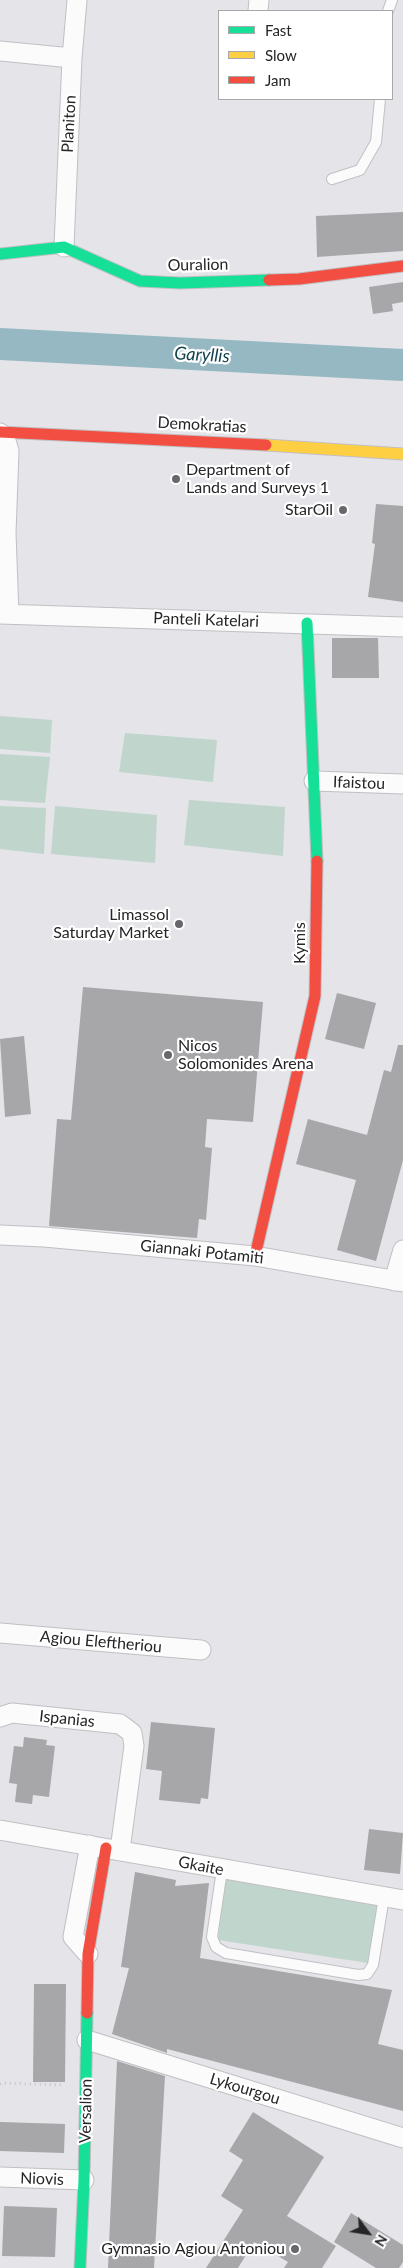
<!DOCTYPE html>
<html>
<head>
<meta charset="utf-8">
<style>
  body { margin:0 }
  #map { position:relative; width:403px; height:2268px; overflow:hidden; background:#e4e4e9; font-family:Lato,sans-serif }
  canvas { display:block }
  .legend { position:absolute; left:218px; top:10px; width:175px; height:90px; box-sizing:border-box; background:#fff; border:1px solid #a8a8a9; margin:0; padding:6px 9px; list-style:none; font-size:15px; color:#252528 }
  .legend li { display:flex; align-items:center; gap:10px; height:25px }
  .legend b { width:25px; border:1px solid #a8a8a9 }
  .north { position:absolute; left:343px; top:2208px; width:50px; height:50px; -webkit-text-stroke:4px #fff; paint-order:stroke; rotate:121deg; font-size:14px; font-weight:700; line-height:20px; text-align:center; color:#252528 }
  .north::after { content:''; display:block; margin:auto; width:18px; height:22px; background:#252528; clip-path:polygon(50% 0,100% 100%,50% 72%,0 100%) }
</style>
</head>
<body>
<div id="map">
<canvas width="403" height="2268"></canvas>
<ul class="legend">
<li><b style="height:6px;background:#16e098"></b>Fast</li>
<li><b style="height:6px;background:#ffcf43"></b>Slow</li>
<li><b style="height:6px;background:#f24e42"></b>Jam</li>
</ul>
<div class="north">N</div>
</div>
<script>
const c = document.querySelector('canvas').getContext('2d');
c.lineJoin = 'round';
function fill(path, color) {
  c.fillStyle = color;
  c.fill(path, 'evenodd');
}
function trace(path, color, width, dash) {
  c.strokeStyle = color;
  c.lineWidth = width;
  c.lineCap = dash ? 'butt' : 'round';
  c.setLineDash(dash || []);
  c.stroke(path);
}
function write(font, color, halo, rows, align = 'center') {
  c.font = font + ' Lato,sans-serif';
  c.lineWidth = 4.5;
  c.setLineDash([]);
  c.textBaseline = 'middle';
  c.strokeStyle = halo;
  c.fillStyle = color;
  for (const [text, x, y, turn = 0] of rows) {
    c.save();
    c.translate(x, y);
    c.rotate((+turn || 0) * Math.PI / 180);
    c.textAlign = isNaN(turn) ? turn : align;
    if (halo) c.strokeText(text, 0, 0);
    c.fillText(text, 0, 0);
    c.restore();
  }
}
fill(new Path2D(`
  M 0,716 L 52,720 L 50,753 L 0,749 Z
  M 125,733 L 217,740 L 213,782 L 119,772 Z
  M 0,754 L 50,757 L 45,803 L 0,800 Z
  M 189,800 L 285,807 L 283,856 L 184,845 Z
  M 0,806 L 46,808 L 44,854 L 0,849 Z
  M 55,806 L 157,815 L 155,863 L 51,854 Z
  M 225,1877 L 380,1905 L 368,1963 L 218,1940 Z`), '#c0d5cc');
trace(new Path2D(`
  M 0,344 L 403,365`), '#96b8c2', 32);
fill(new Path2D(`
  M 403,212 L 403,251 L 317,257 L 316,216 Z
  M 403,282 L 403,302 L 392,304 L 393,311 L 373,314 L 369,287 Z
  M 376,504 L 403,506 L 403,602 L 368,597 L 375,544 L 372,543 Z
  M 332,638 L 378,638 L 379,678 L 332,678 Z
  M 83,987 L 263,1002 L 253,1122 L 207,1119 L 205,1147 L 212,1148 L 206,1220 L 199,1219 L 197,1238 L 49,1226 L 57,1119 L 71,1120 Z
  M 337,993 L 376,1003 L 364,1049 L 325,1039 Z
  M 24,1036 L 31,1114 L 5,1117 L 0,1039 Z
  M 398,1045 L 403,1045 L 403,1160 L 376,1261 L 337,1250 L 356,1180 L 296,1164 L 308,1119 L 367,1135 L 384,1070 L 391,1072 Z
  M 151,1722 L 215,1728 L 208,1799 L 201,1798 L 200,1804 L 159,1800 L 162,1771 L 146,1769 Z
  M 24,1737 L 47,1740 L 46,1745 L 55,1746 L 49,1797 L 33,1795 L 32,1804 L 15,1802 L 17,1784 L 9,1783 L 14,1746 L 23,1747 Z
  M 369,1829 L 403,1833 L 400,1874 L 364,1870 Z
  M 135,1872 L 176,1880 L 175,1886 L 209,1883 L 200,1958 L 392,1990 L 378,2044 L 403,2050 L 403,2111 L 167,2049 L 167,2053 L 112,2034 L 129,1968 L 121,1967 Z
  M 34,1984 L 66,1984 L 65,2082 L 33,2082 Z
  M 117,2061 L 165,2076 L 154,2268 L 108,2268 Z
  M 253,2112 L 324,2157 L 287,2216 L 336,2246 L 322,2268 L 284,2268 L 288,2262 L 254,2242 L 238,2268 L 206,2268 L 243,2210 L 221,2196 L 243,2160 L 229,2151 Z
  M 0,2122 L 65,2124 L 64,2153 L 0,2151 Z
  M 4,2206 L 57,2208 L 55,2257 L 2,2256 Z
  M 351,2213 L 403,2245 L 403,2262 L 399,2268 L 376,2268 L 334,2242 Z`), '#a7a7aa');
const lane = new Path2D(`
  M 388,11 L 392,0
  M 332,179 L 360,170 L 376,142 L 380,99
  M 222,1870 L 212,1937 L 216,1947 L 226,1953 L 358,1975 L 367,1974 L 373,1965 L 384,1897`);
const street = new Path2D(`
  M 258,11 L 259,0
  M 0,51 L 72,58
  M 64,247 L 72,58 L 77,0
  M 0,433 L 6,441 L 9,451 L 6,533 L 9,614
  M 0,614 L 403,627
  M 314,781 L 403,784
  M 0,1235 L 44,1237 L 255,1256 L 403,1282
  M 394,1281 L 403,1250
  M 0,1633 L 201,1650
  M 0,1717 L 12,1713 L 120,1724 L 132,1733 L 134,1746 L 120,1850
  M 0,1830 L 403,1900
  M 88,1954 L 73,1937 L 90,1845
  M 87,2040 L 403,2138
  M 0,2177 L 84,2180`);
const fast = new Path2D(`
  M 0,254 L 64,247 L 140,281 L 180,283 L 269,280
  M 307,623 L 317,861
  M 80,2268 L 84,2180 L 87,2013`);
const slow = new Path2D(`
  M 266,445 L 403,454`);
const jam = new Path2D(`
  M 269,280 L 299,279 L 403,266
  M 0,432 L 266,445
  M 255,1256 L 315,996 L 317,861
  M 87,2013 L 88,1954 L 106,1848`);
trace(lane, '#c0c0c4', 12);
trace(street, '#c0c0c4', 21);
trace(fast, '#c0c0c4', 13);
trace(slow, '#c0c0c4', 13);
trace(jam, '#c0c0c4', 13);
trace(new Path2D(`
  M 0,2084 L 2,2083 L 64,2085`), '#c6c6c7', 3, [1, 4]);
trace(lane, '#fbfbfc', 10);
trace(street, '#fbfbfc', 19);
trace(fast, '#16e098', 11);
trace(slow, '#ffcf43', 11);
trace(jam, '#f24e42', 11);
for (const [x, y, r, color] of [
  [176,479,5,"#68686c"],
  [343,510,5,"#68686c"],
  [179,924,5,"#68686c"],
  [168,1055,5,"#68686c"],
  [295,2249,5,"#68686c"]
]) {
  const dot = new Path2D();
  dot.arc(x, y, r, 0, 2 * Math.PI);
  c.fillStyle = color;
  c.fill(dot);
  trace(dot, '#fff', 2);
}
write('16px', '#252528', '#fff', [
  ["Planiton",69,124,-87],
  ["Ouralion",198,265,-1],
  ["Demokratias",202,425,3],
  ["Panteli Katelari",206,620,2],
  ["Ifaistou",359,783,2],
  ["Kymis",300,943,-90],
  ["Giannaki Potamiti",202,1252,6],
  ["Agiou Eleftheriou",101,1642,5],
  ["Ispanias",67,1719,6],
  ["Gkaite",201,1866,11],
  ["Lykourgou",245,2089,17],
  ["Versalion",86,2111,-89],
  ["Niovis",42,2179,2]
]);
write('16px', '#252528', '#fff', [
  ["Department of",186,470,"left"],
  ["Lands and Surveys 1",186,488,"left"],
  ["StarOil",333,510],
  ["Limassol",169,915],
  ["Saturday Market",169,933],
  ["Nicos",178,1046,"left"],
  ["Solomonides Arena",178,1064,"left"],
  ["Gymnasio Agiou Antoniou",285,2249]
], 'right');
write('italic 18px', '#13404b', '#fff', [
  ["Garyllis",202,355,3]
]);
</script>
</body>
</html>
